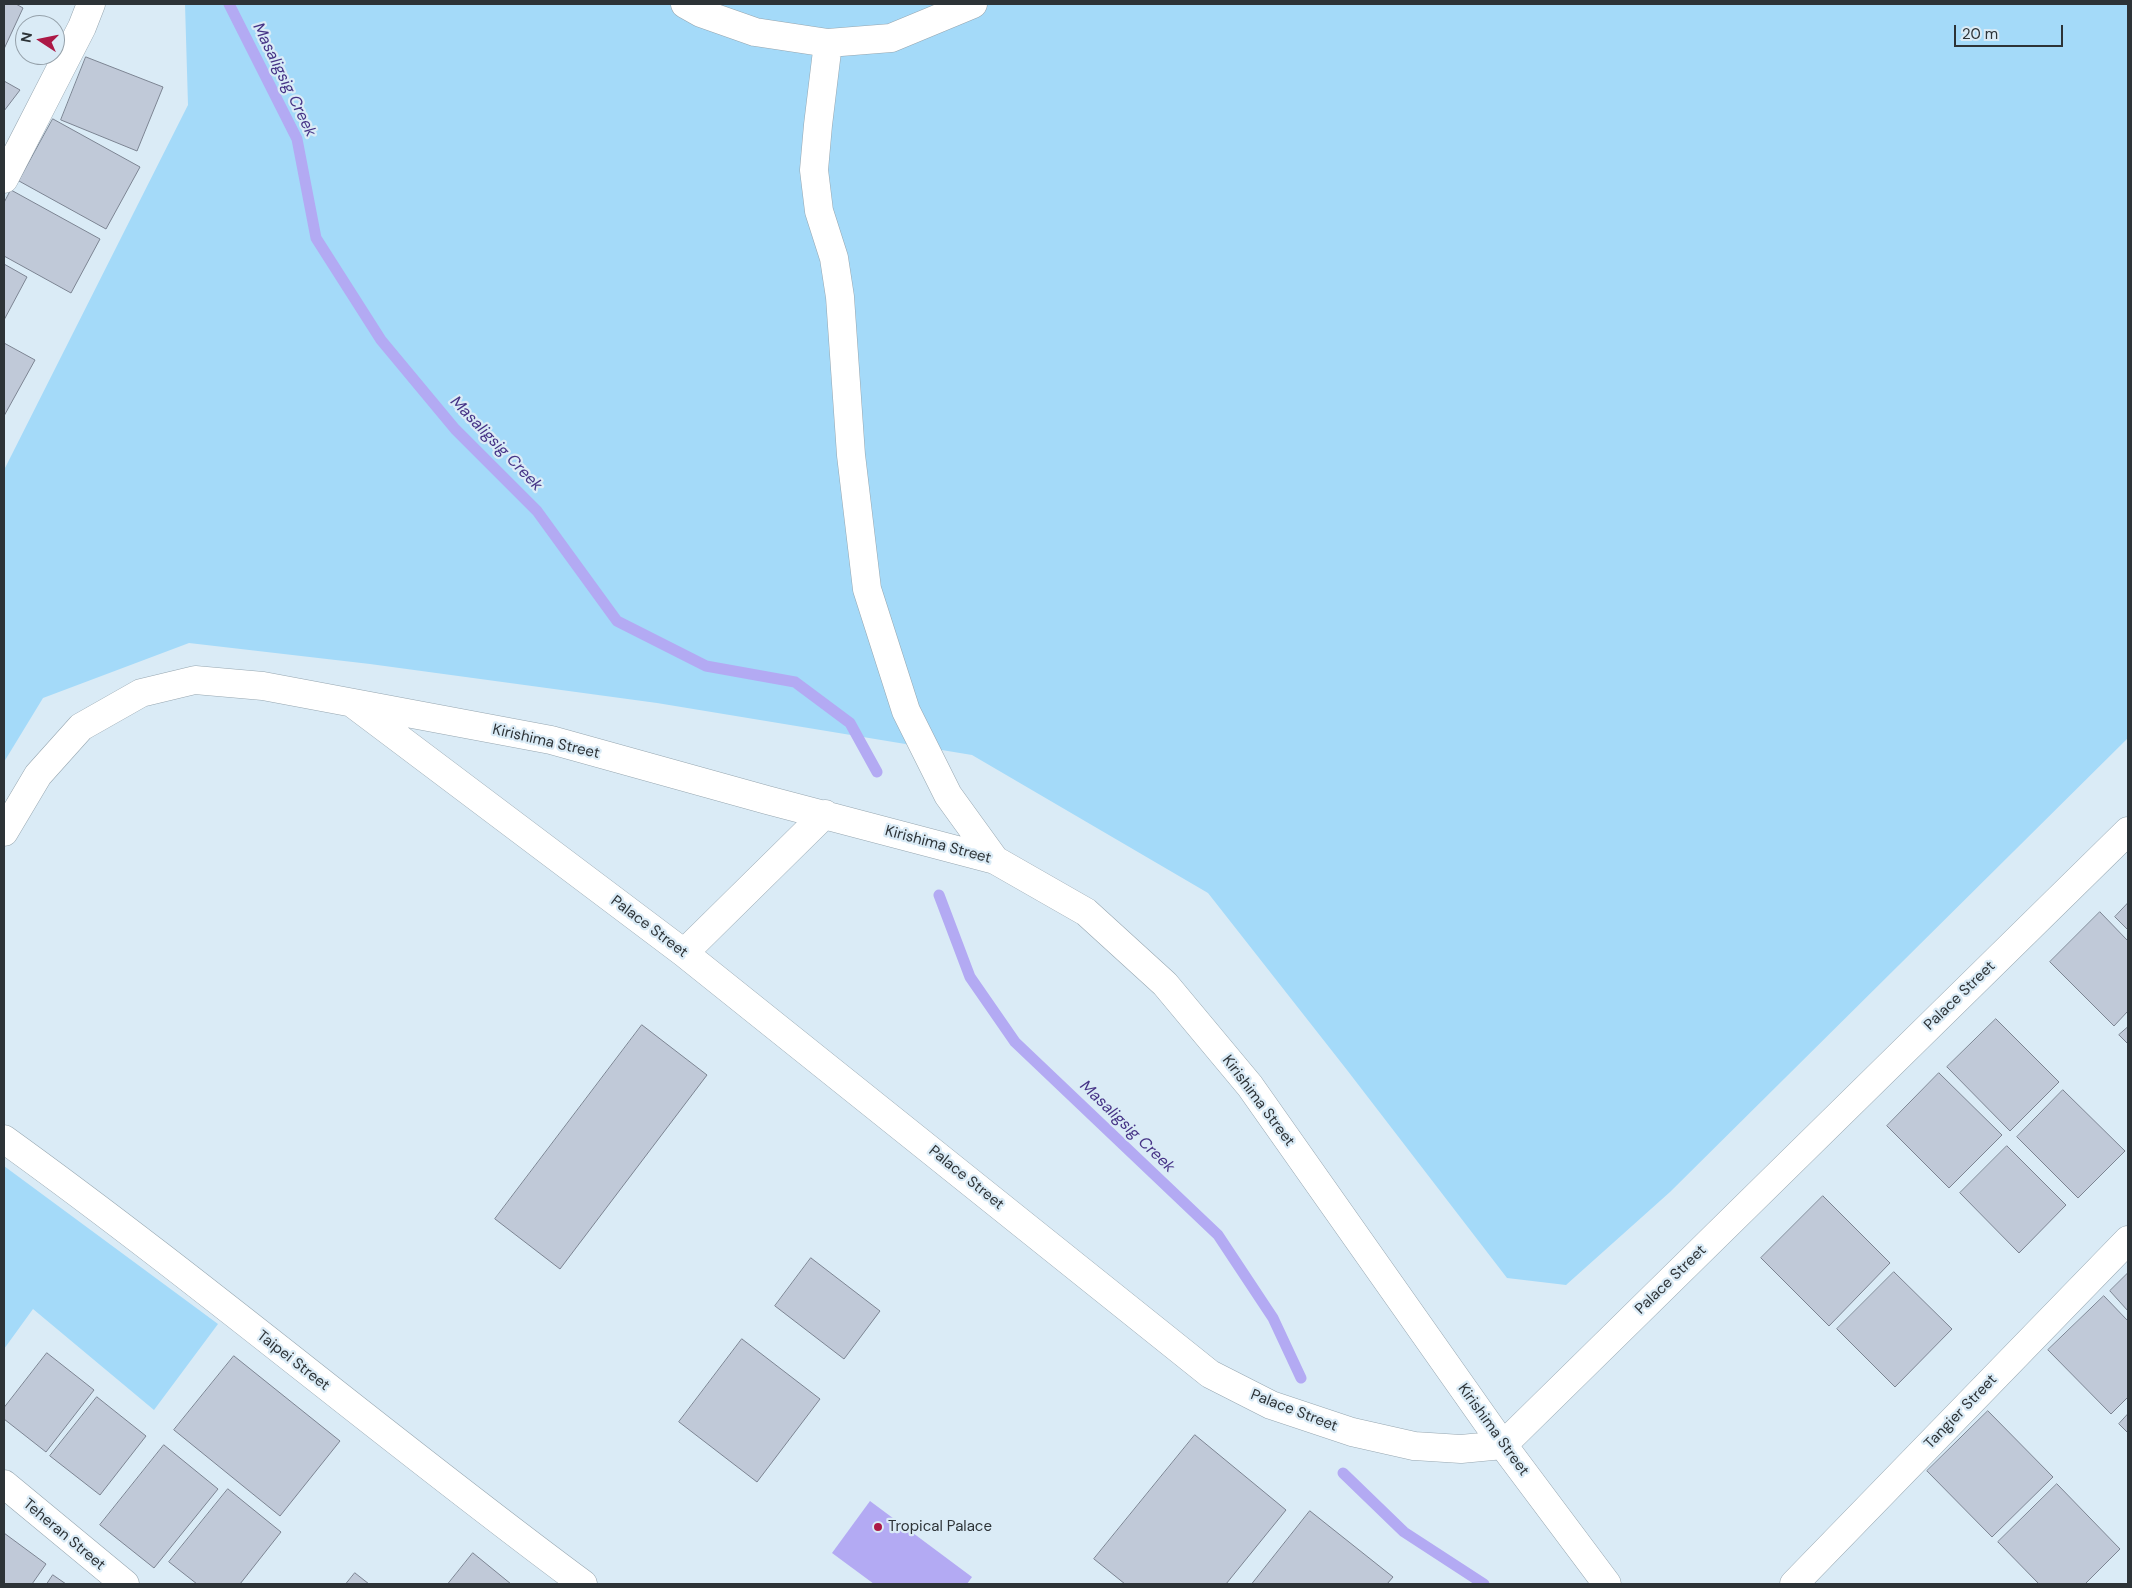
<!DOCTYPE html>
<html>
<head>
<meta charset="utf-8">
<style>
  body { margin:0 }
  #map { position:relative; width:2132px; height:1588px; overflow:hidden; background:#daebf6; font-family:"DM Sans",sans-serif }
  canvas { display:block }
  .frame { position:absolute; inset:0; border:5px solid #2d3337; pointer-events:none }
  .north { position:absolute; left:15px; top:15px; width:50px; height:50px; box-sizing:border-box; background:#daebf6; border:1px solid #95a1aa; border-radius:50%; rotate:281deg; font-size:14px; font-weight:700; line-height:20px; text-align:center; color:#2d3337 }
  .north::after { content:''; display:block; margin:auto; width:18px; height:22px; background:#ac1946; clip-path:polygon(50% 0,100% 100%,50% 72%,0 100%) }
  .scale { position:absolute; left:1954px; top:25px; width:109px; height:22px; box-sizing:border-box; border:2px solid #2d3337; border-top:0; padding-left:6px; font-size:15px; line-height:18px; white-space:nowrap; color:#2d3337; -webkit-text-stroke:4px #daebf6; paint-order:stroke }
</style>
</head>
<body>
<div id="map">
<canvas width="2132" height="1588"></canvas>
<div class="frame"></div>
<div class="north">N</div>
<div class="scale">20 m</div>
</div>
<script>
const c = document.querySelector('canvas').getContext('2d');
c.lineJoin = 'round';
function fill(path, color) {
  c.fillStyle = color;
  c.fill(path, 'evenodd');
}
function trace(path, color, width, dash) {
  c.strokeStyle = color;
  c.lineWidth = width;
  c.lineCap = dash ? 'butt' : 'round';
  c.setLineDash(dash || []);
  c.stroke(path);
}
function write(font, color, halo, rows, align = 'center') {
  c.font = font + ' "DM Sans",sans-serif';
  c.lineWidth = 4.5;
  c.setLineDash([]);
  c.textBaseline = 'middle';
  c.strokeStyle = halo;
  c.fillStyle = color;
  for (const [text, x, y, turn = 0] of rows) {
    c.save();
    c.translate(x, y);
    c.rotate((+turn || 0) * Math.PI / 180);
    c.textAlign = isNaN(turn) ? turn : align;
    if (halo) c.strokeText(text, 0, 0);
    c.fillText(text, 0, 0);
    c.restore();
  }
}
fill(new Path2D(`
  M 185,4 L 2128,4 L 2128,738 L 1670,1192 L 1566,1285 L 1507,1278 L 1347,1070 L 1208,893 L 972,755 L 657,703 L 370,664 L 189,643 L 43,698 L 4,762 L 4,470 L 188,105 Z
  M 4,1166 L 218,1324 L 154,1410 L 33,1309 L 4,1349 Z`), '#a4daf9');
fill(new Path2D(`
  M 870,1501 L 972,1577 L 967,1584 L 874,1584 L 832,1553 Z`), '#b3aaf3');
trace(new Path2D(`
  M 229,4 L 297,139 L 316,238 L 381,340 L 455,429 L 537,511 L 617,621 L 706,666 L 795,682 L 850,723 L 877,772
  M 939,895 L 970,977 L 1015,1042 L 1218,1235 L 1273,1318 L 1301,1378
  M 1343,1473 L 1404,1532 L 1484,1584`), '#b3aaf3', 11);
const building = new Path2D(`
  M 4,4 L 16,4 L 23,8 L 4,49 Z
  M 86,57 L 163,87 L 137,151 L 61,120 Z
  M 4,81 L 20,90 L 4,111 Z
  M 53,119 L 140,167 L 106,229 L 19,181 Z
  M 11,190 L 100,239 L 71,293 L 4,256 L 4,203 Z
  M 4,264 L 27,277 L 4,320 Z
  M 4,343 L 35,360 L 4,416 Z
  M 2128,903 L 2128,930 L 2115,917 Z
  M 2100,912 L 2128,941 L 2128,1011 L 2114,1026 L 2050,962 Z
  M 1996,1019 L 2059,1082 L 2010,1131 L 1947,1067 Z
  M 642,1025 L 707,1075 L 560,1269 L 495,1219 Z
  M 2128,1027 L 2128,1044 L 2119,1035 Z
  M 1939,1073 L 2002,1135 L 1949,1188 L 1887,1126 Z
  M 2063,1090 L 2125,1151 L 2078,1198 L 2017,1137 Z
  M 2007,1146 L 2066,1205 L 2019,1253 L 1960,1193 Z
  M 1823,1196 L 1890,1263 L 1829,1326 L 1761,1258 Z
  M 811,1258 L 880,1311 L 844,1359 L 775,1306 Z
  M 1894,1272 L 1952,1329 L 1895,1387 L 1837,1329 Z
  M 2128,1273 L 2128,1311 L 2110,1291 Z
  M 2104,1296 L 2128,1321 L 2128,1397 L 2111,1414 L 2048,1350 Z
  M 742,1339 L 820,1399 L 757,1482 L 679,1422 Z
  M 47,1353 L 94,1390 L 46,1452 L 4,1419 L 4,1408 Z
  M 234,1356 L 340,1441 L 280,1516 L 174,1430 Z
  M 97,1397 L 146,1436 L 100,1495 L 50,1456 Z
  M 1988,1411 L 2053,1477 L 1992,1537 L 1927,1471 Z
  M 2128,1414 L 2128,1433 L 2119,1424 Z
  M 1195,1435 L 1286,1510 L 1226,1584 L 1125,1584 L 1094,1559 Z
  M 164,1445 L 218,1489 L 154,1568 L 100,1525 Z
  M 2057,1484 L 2120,1549 L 2085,1584 L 2039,1584 L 1998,1542 Z
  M 228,1489 L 281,1532 L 240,1584 L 197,1584 L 169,1562 Z
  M 1310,1511 L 1393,1577 L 1387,1584 L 1252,1584 Z
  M 4,1533 L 46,1564 L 32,1584 L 4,1584 Z
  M 473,1553 L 511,1584 L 448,1584 Z
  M 355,1573 L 369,1584 L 346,1584 Z
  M 53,1575 L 66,1584 L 47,1584 Z`);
fill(building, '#c0c9d8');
trace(building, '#7c8492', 1);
const street = new Path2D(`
  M 685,4 L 701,13 L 755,32 L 828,43 L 891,38 L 973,4
  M 828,43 L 818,125 L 814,170 L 819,211 L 834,258 L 840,297 L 851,455 L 867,589 L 906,711 L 948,795 L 995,860
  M 4,179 L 82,27 L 91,4
  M 352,703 L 684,953 L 1210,1374 L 1271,1405 L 1352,1432 L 1414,1446 L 1461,1449 L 1503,1445 L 2128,831
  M 4,832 L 38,775 L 81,727 L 141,693 L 195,680 L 263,686 L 551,740 L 767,800 L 995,860 L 1086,912 L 1165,984 L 1250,1086 L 1503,1445 L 1607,1584
  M 684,953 L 825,814
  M 4,1139 C 201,1281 387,1439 583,1584
  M 4,1484 L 125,1584
  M 1794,1584 L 2128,1240`);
trace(street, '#96a6b0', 29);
trace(street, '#fff', 28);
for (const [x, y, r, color] of [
  [878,1527,5,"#ac1946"]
]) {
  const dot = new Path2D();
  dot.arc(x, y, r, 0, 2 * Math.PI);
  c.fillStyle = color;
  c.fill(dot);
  trace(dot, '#daebf6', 2);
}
write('15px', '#2d3337', '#daebf6', [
  ["Kirishima Street",546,742,13],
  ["Kirishima Street",938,845,15],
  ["Palace Street",649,927,37],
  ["Palace Street",1960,996,-44],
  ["Kirishima Street",1258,1101,53],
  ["Palace Street",966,1178,39],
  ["Palace Street",1671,1280,-44],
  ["Taipei Street",293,1361,38],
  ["Palace Street",1294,1411,21],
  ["Tangier Street",1961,1412,-46],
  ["Kirishima Street",1493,1430,54],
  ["Teheran Street",64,1535,40]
]);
write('15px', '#2d3337', '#daebf6', [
  ["Tropical Palace",888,1527]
], 'left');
write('italic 16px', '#463386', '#daebf6', [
  ["Masaligsig Creek",284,80,64],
  ["Masaligsig Creek",496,444,46],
  ["Masaligsig Creek",1127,1127,44]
]);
</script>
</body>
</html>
